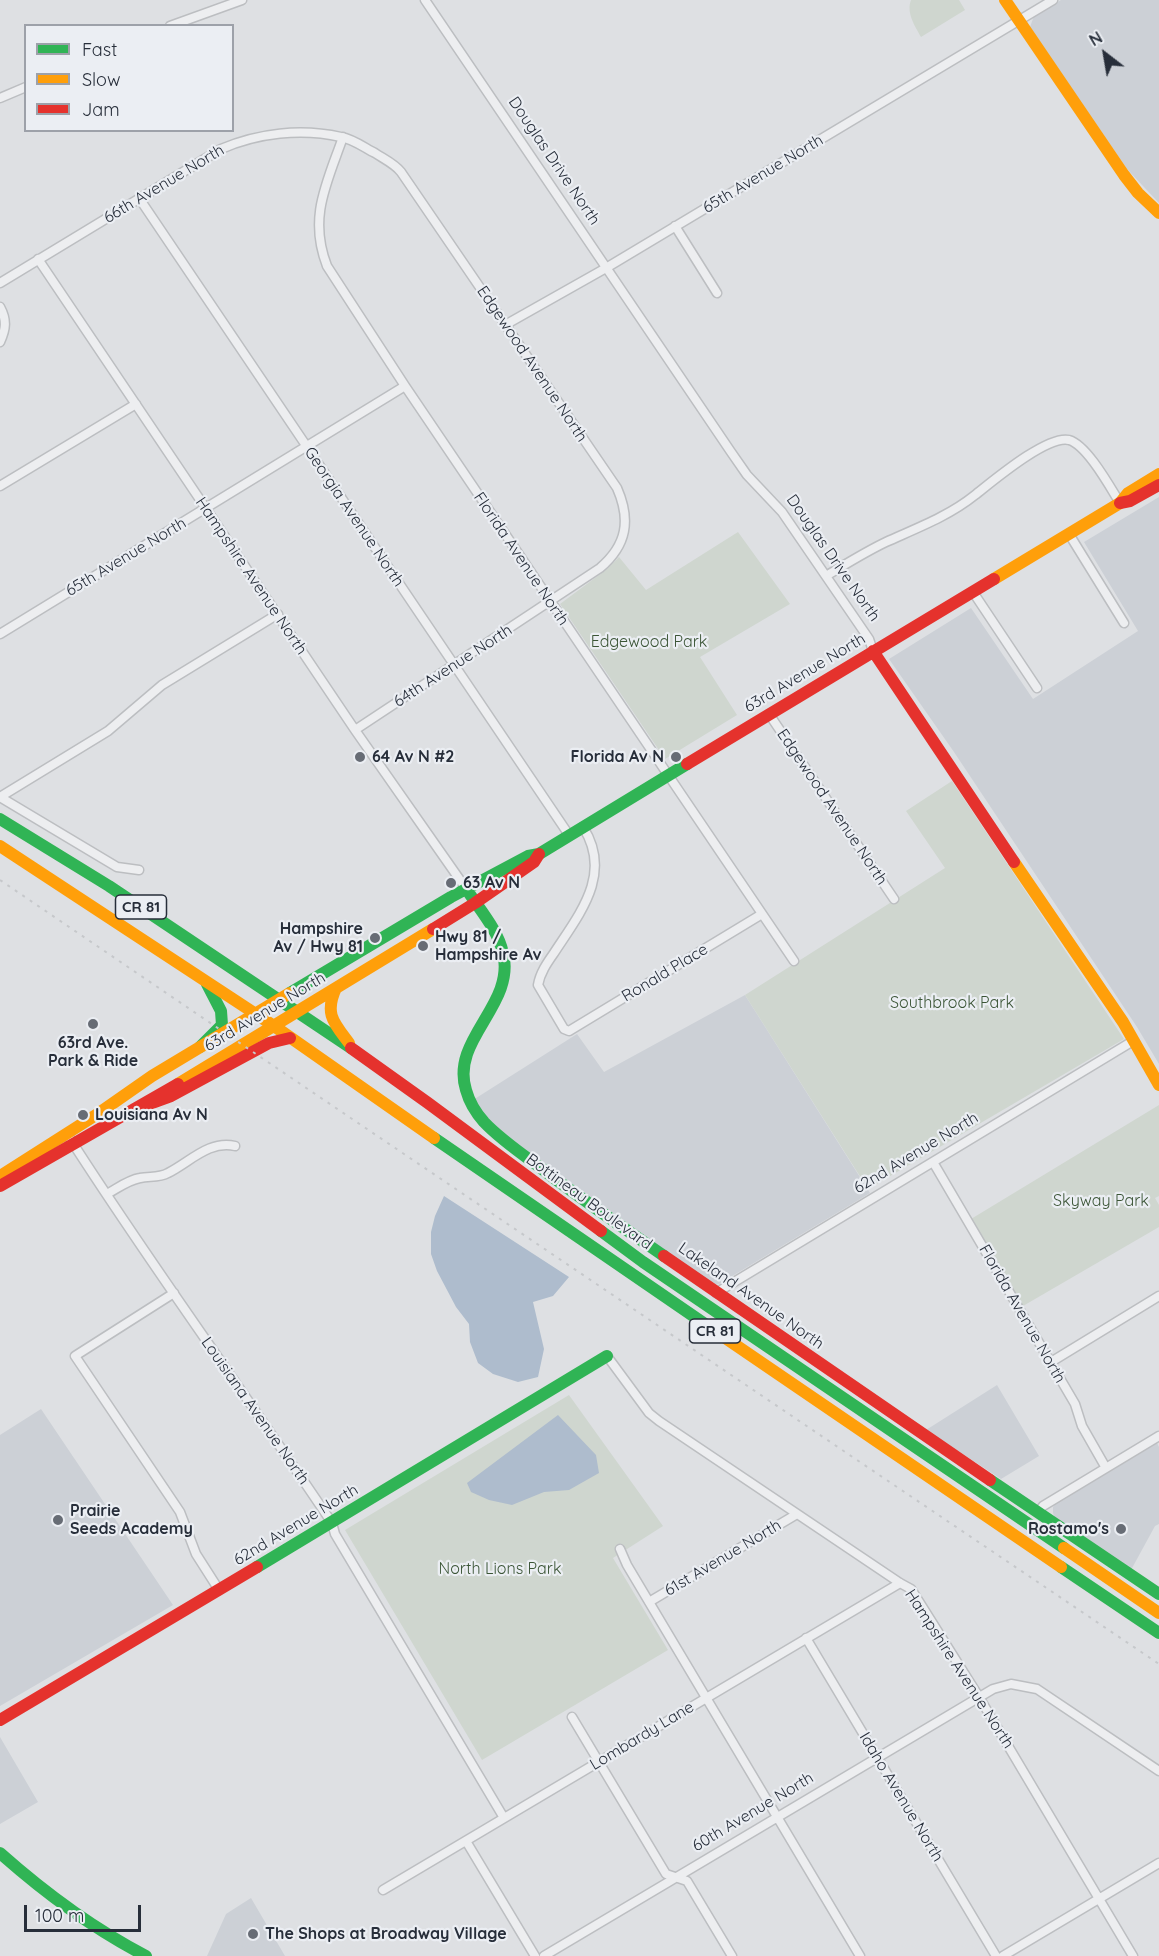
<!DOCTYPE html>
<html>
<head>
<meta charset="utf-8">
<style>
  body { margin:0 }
  #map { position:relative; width:1159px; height:1956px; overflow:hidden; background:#dee0e3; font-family:Quicksand,sans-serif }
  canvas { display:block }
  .legend { position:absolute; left:24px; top:24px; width:210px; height:108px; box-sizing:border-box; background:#ebeef3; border:2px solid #9da1a9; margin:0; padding:8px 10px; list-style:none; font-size:18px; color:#272e3a }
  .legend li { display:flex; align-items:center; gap:12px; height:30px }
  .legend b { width:30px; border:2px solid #9da1a9 }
  .north { position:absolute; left:1075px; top:24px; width:60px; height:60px; -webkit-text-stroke:4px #ebeef3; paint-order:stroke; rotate:329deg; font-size:16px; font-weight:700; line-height:24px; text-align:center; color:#272e3a }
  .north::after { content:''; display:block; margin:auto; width:21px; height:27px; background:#272e3a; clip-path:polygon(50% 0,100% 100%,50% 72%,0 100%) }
  .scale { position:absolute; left:24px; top:1905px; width:117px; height:27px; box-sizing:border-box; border:3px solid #272e3a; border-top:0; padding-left:8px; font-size:18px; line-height:21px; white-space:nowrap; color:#272e3a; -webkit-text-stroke:4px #ebeef3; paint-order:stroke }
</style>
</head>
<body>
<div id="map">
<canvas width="1159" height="1956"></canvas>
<ul class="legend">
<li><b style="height:8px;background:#30b455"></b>Fast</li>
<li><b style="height:8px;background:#ff9f0a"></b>Slow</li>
<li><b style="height:8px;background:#e5322d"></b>Jam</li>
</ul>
<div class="north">N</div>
<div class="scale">100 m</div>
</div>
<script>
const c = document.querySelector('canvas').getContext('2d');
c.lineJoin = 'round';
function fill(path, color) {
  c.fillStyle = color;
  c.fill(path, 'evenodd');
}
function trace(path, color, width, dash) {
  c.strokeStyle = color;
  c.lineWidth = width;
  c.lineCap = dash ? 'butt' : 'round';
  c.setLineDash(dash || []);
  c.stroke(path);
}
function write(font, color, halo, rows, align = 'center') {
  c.font = font + ' Quicksand,sans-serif';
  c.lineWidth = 4.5;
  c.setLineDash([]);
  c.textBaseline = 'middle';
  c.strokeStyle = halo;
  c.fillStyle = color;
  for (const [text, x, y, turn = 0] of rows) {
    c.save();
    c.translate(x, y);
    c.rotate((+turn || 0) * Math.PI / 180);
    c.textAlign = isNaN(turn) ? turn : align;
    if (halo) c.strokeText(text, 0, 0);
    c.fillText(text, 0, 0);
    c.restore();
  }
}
fill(new Path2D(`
  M 1061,0 L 1159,0 L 1159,203 L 1127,169 L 1030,27 L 1034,16 Z
  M 1159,497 L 1159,1064 L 1137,1027 L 954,752 L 889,659 L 971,608 L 1033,699 L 1138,631 L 1084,542 Z
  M 745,995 L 870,1193 L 719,1284 L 714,1285 L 586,1195 L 495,1128 L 473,1100 L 577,1034 L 604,1072 Z
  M 997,1385 L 1039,1456 L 1001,1479 L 926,1430 Z
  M 41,1409 L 173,1605 L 0,1706 L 0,1435 Z
  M 1157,1443 L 1159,1447 L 1159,1524 L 1155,1526 L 1131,1570 L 1055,1518 L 1053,1513 L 1053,1507 L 1056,1503 Z
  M 0,1737 L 38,1802 L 0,1824 Z
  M 251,1898 L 285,1956 L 207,1956 L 226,1914 Z`), '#ccd0d6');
fill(new Path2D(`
  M 911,0 L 959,0 L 965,10 L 921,37 C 915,26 906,13 911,0 Z
  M 738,532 L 790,604 L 700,657 L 737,715 L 665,759 L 560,604 L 607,569 L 619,557 L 646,590 Z
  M 952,781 L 1124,1039 L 868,1189 L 745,995 L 945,868 L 906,811 Z
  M 1159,1105 L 1159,1196 L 1155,1198 L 1159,1205 L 1159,1227 L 1023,1306 L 971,1219 Z
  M 569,1395 L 663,1526 L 613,1558 L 668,1650 L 482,1760 L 345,1530 Z`), '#cfd6cf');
fill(new Path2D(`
  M 444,1196 L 569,1277 L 553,1296 L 533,1302 L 544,1349 L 538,1377 L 518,1382 L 493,1374 L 478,1363 L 470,1342 L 469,1324 L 456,1307 L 437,1271 L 431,1254 L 431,1232 L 435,1216 Z
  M 558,1415 L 596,1455 L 599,1473 L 569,1490 L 544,1492 L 512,1505 L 489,1500 L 471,1492 L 467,1483 Z`), '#aebccd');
const street = new Path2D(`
  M 425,0 L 731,452 L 747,475 L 782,512 L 869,639 L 873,651
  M 170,26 L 242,0
  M 0,98 L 26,87
  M 343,137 C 327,183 308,217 327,266 L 405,386 L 794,961
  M 139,198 L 569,835
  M 675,226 L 717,293
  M 38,259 L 355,730 L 467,890
  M 0,283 L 221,149 C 258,133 301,128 341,137 C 353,139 365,148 375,153 C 384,159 395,164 401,172 L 617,488 C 631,520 627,545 600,568 L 355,730
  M 0,307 C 7,320 6,329 0,342
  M 505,325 L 606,268 L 1053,0
  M 0,486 L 136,404
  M 1069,534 L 1124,623
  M 826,576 C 846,564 865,552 886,542 C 917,528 949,516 975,495 C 993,481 1047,435 1069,440 C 1087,445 1110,487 1120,503
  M 973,592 L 1037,688
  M 0,634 L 405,386
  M 769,714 L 894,899
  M 583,827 C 613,874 580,913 554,953 C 547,963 540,973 538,985 L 564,1029 L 569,1031 L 762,914
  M 139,870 L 117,867 L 0,797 L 108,731 L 162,685 L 278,614
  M 67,1134 C 151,1266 245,1393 332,1523 L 335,1534 L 504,1818
  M 933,1162 L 1075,1404 L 1082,1426 L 1106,1468
  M 107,1194 C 118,1188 128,1180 140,1178 C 150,1176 159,1178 168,1173 C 190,1162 209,1140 235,1146
  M 174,1293 L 75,1356 L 180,1512 L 196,1554 L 219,1590
  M 716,1293 L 1133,1041
  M 607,1356 L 649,1413 L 659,1421 L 900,1583 L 911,1589 L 979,1697 L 1133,1956
  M 1051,1362 L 1159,1296
  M 1038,1512 L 1043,1506 L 1159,1436
  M 620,1549 L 627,1565 L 860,1956
  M 649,1602 L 797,1514
  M 806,1638 L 996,1956
  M 572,1717 L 666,1874 L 687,1881 L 732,1956
  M 466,1841 L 535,1956
  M 383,1890 L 900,1583
  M 544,1956 L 993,1689 L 1011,1684 L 1037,1689 L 1159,1771
  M 1003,1956 L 1159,1863`);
trace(street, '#bcbec1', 11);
trace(street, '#edeef0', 8);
trace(new Path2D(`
  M 0,819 L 109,886 L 351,1048
  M 467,890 C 480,910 498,930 503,953 C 516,1005 450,1039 466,1090 C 469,1101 476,1113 484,1122 C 499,1138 519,1152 537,1165 C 578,1197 621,1226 664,1256
  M 290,993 L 451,897 L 528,856 L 539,854 L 687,764
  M 200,1047 L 222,1025 L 221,1011 L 207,984
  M 434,1138 L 718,1333
  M 601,1231 L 643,1262 L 1064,1548
  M 990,1480 L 1159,1594
  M 257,1567 L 607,1356
  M 1061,1567 L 1159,1633
  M 0,1853 C 45,1893 92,1928 146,1956`), '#30b455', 12);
trace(new Path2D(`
  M 1005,0 L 1124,175 L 1138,193 L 1159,213
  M 994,579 L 1120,503 L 1128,493 L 1159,474
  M 0,846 L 274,1026 L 434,1138
  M 1014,862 L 1123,1022 L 1159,1085
  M 336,988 C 324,1014 334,1023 349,1043
  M 178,1084 L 433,929
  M 0,1176 L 99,1113 L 152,1076 L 290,993
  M 718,1333 L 1061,1567
  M 1064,1548 L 1159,1613`), '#ff9f0a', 12);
trace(new Path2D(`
  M 1120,503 L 1130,501 L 1159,485
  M 873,651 L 1014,862
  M 687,764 L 994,579
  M 433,929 L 475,903 L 534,862 L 539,854
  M 351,1048 L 428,1103 L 601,1231
  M 138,1108 L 171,1096 L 269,1043 L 290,1038
  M 0,1186 L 178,1084
  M 664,1256 L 990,1480
  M 0,1720 L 257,1567`), '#e5322d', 12);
trace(new Path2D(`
  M 0,880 L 253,1052 L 1159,1664`), '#c6c8cb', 2, [3, 6]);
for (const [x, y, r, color] of [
  [360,757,6,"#676c75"],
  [676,757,6,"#676c75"],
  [451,883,6,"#676c75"],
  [375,938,6,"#676c75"],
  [423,946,6,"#676c75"],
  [93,1024,6,"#676c75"],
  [83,1115,6,"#676c75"],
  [58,1520,6,"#676c75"],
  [1121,1529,6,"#676c75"],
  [253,1934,6,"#676c75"]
]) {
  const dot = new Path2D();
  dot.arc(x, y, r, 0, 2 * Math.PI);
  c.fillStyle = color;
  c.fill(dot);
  trace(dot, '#ebeef3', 2);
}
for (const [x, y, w] of [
  [141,907,51],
  [715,1331,51]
]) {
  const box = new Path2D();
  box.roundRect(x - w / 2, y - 12, w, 24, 4.5);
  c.fillStyle = '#ebeef3';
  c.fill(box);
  trace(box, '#272e3a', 1.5);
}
write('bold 15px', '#272e3a', null, [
  ["CR 81",141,907],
  ["CR 81",715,1331]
]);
write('16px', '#272e3a', '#ebeef3', [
  ["Douglas Drive North",554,161,56],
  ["65th Avenue North",763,174,-31],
  ["66th Avenue North",164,184,-31],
  ["Edgewood Avenue North",532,364,56],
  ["Georgia Avenue North",354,517,56],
  ["65th Avenue North",126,557,-31],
  ["Douglas Drive North",833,558,55],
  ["Florida Avenue North",521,559,56],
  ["Hampshire Avenue North",251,576,56],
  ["64th Avenue North",453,666,-33],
  ["63rd Avenue North",805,673,-31],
  ["Edgewood Avenue North",832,807,56],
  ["Ronald Place",665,973,-31],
  ["63rd Avenue North",265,1012,-31],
  ["62nd Avenue North",916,1153,-31],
  ["Bottineau Boulevard",589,1202,36],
  ["Lakeland Avenue North",751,1296,35],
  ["Florida Avenue North",1022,1314,60],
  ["Louisiana Avenue North",255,1411,55],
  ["62nd Avenue North",296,1525,-31],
  ["61st Avenue North",723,1558,-31],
  ["Hampshire Avenue North",959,1669,57],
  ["Lombardy Lane",642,1736,-31],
  ["Idaho Avenue North",901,1797,59],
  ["60th Avenue North",753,1812,-31]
]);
write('16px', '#3b5536', '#ebeef3', [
  ["Edgewood Park",649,642],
  ["Southbrook Park",952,1003],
  ["Skyway Park",1101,1201],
  ["North Lions Park",500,1569]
]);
write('bold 16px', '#272e3a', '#ebeef3', [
  ["64 Av N #2",372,757],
  ["Florida Av N",664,757,"right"],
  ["63 Av N",463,883],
  ["Hampshire",363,929,"right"],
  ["Av / Hwy 81",363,947,"right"],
  ["Hwy 81 /",435,937],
  ["Hampshire Av",435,955],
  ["63rd Ave.",93,1043,"center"],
  ["Park & Ride",93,1061,"center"],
  ["Louisiana Av N",95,1115],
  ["Prairie",70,1511],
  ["Seeds Academy",70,1529],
  ["Rostamo's",1109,1529,"right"],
  ["The Shops at Broadway Village",265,1934]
], 'left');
</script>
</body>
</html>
